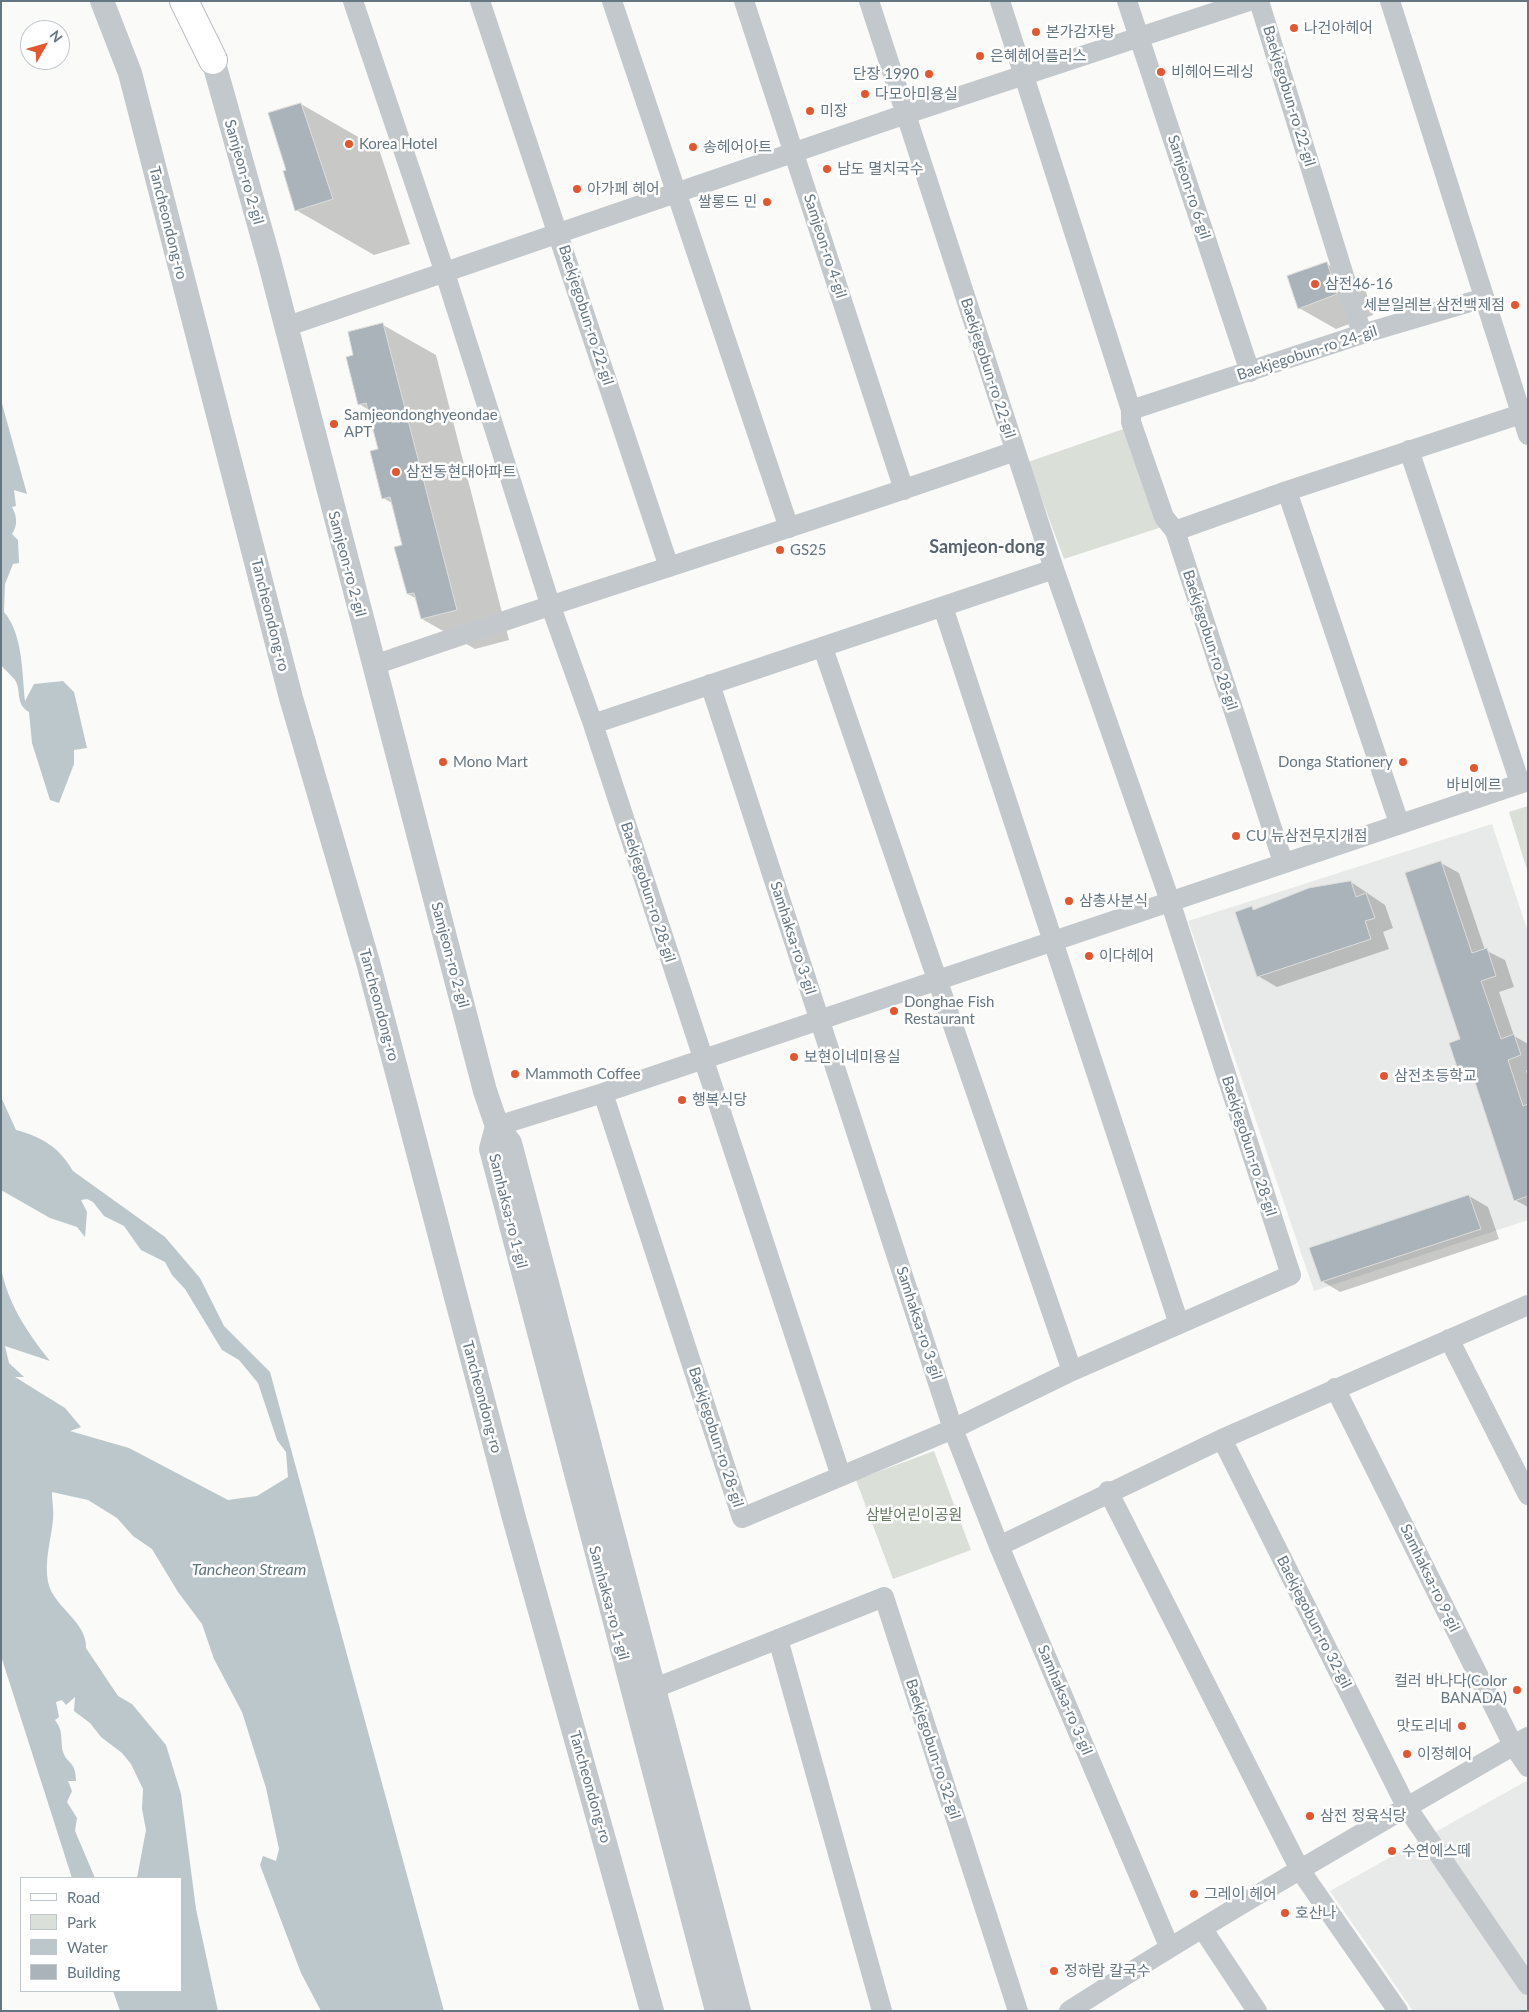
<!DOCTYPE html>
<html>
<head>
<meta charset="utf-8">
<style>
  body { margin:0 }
  #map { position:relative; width:1529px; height:2012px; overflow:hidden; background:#fafaf8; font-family:Lato,sans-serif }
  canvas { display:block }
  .frame { position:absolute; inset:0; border:2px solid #657683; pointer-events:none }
  .legend { position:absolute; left:20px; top:1877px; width:162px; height:115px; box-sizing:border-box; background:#fff; border:1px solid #c1c8cd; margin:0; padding:6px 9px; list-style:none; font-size:15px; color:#657683 }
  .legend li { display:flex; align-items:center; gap:10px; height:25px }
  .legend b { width:25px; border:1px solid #c1c8cd }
  .north { position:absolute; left:20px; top:20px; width:50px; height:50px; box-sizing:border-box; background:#fff; border:1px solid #c1c8cd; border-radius:50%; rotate:52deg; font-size:14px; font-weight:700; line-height:20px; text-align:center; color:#657683 }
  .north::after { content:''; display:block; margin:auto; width:18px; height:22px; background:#e4572e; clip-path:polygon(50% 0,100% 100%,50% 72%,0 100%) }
</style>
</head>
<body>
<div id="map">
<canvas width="1529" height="2012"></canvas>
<div class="frame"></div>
<ul class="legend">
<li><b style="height:6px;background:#fff"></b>Road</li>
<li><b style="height:14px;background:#dadfd7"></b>Park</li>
<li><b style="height:14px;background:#bbc7cb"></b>Water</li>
<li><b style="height:14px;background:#aab3b9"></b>Building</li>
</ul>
<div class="north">N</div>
</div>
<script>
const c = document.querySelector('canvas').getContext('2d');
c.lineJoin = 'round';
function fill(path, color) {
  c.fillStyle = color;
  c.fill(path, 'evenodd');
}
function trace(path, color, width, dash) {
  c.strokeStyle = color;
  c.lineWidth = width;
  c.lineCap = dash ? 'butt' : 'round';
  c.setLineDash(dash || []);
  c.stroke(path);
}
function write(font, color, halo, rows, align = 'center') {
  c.font = font + ' Lato,"Noto Sans KR",sans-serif';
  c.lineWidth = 5;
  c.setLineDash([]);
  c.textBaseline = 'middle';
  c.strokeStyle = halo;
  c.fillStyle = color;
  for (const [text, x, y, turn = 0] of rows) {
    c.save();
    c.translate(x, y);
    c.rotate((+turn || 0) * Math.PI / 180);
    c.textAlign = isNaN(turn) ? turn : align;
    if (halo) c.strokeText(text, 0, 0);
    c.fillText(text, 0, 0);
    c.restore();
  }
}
fill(new Path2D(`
  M 1492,824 L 1528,932 L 1528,1220 L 1314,1291 L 1188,921 Z
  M 1528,1780 L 1528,2011 L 1413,2011 L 1330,1891 Z`), '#e8e9e9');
fill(new Path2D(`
  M 1132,426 L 1165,526 L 1064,559 L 1028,462 Z
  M 1528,806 L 1528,873 L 1509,812 Z
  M 934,1451 L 971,1550 L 893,1579 L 856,1480 Z`), '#dadfd7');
fill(new Path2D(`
  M 1,400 L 27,494 L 14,490 L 16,506 L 12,507 C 17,516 18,525 12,534 L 18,540 L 19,563 L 13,564 L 5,584 L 4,612 C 23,634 22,673 25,701 L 34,684 L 63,681 L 74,692 L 87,748 L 74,750 L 74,764 L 59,803 L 50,800 L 32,743 L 29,712 C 15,704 22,692 15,680 C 11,675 5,670 1,665 Z
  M 1,1097 L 16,1130 C 42,1137 59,1147 73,1171 L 165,1237 L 200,1278 L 224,1326 L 270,1372 L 444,2011 L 321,2011 L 301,1973 L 260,1865 L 263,1856 L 276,1861 L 279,1849 L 266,1788 L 242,1712 L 214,1659 L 202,1624 L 178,1592 L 152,1549 L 133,1536 L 117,1518 L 88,1500 L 52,1492 C 52,1501 54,1511 53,1520 C 51,1540 44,1561 48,1582 C 53,1607 87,1621 86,1648 L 118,1696 L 132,1704 L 166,1745 L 181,1794 L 196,1909 L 218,2011 L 120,2011 L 113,1991 L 181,1991 L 181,1878 L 137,1878 L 146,1830 L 142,1809 L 143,1789 L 131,1764 L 122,1753 L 101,1737 L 90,1723 L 74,1711 L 75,1697 L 66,1705 L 62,1700 L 56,1702 L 59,1717 L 55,1720 C 64,1732 60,1739 63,1752 C 67,1764 76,1761 76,1781 L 68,1781 L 72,1791 L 67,1802 L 77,1818 L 75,1831 L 95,1878 L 72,1878 L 1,1656 L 1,1268 C 8,1304 27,1332 50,1361 L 5,1346 L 9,1363 L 24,1377 L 15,1377 L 65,1408 L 81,1427 L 70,1431 L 129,1448 L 228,1500 L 257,1496 L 288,1477 L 286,1452 L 277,1440 L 258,1383 L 239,1360 L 222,1350 L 185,1289 L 172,1275 L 165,1262 L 141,1250 L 124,1226 L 104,1216 L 93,1202 L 87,1199 L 81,1200 L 87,1212 L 85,1237 L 77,1227 L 50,1218 L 1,1190 Z`), '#bbc7cb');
fill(new Path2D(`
  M 301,104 L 379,149 L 410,244 L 374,255 L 296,210 L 288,171 Z
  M 1327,264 L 1364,285 L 1373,315 L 1336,329 L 1299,308 Z
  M 383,325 L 436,355 L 509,640 L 475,649 L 422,619 L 417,599 L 408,594 L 404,546 L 392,503 L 383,498 L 379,450 L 369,410 L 359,404 L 355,356 Z
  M 1441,863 L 1459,873 L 1485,950 L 1505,960 L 1514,987 L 1499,992 L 1514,1036 L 1528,1044 L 1528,1070 L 1526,1070 L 1528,1077 L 1528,1207 L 1515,1200 L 1476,1082 L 1460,1073 L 1462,1040 Z
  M 1351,882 L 1385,905 L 1393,928 L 1383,932 L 1389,949 L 1277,987 L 1258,976 L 1251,908 L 1255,910 Z
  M 1469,1196 L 1488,1207 L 1499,1239 L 1340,1292 L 1322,1281 Z`), '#0003');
const building = new Path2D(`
  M 301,103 L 333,199 L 295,211 L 283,171 L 286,170 L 268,113 Z
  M 1327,262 L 1337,294 L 1298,309 L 1287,276 Z
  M 383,323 L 457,610 L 421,619 L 414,593 L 407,594 L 394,547 L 402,545 L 390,497 L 382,499 L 370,451 L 378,449 L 366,403 L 358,405 L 346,357 L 353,355 L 348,332 Z
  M 1441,861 L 1472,953 L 1487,948 L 1496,976 L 1481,981 L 1501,1039 L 1514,1034 L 1521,1055 L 1508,1060 L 1523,1106 L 1528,1104 L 1528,1196 L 1514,1201 L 1471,1070 L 1459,1073 L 1449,1043 L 1460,1039 L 1405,873 Z
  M 1351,881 L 1356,897 L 1366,893 L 1375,918 L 1365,921 L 1371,939 L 1257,977 L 1235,912 L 1252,906 L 1253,910 L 1309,888 Z
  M 1469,1195 L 1481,1229 L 1321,1282 L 1309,1248 Z`);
fill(building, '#aab3b9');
trace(building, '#dcdcda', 1);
const secondary = new Path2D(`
  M 184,1 L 213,60`);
trace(secondary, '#b3babf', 30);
trace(new Path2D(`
  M 353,1 L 445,273 L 550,604 L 593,724 L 841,1476
  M 480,1 L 669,567
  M 612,1 L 789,528
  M 744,1 L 904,490
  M 1000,1 L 1131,410 L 1131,422 L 1164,517 L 1175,531 L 1283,862
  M 1127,1 L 1250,372
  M 1259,1 L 1362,334
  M 1390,1 L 1528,435
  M 285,327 L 906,114 L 1249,1
  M 1131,410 L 1362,334 L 1484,298
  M 1409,450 L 1520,783
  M 1287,491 L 1399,823
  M 1175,531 L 1287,491 L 1521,414
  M 943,607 L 1179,1324
  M 823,648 L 1072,1371
  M 374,665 C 587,591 803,526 1015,451
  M 710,684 L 953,1429 L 999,1546 L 1169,1946
  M 593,724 L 1054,569
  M 603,1093 L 742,1518 L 953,1429 L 1072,1371 L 1291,1275 L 1170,901 L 1054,569 L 869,1
  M 497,1126 L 603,1093 L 1528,781
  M 1449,1339 L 1528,1495
  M 1335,1388 L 1513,1745 L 1528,1767
  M 1222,1439 L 1406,1806 L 1528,1985
  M 1108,1491 L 1300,1870 L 1398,2011
  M 999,1546 L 1222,1439 L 1528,1305
  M 778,1639 L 882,2011
  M 640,1694 L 884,1597 L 1018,2011
  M 1202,1928 L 1257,2011
  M 1069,2011 C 1219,1915 1374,1826 1528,1737`), '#c3c8cc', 20);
trace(new Path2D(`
  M 102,1 L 130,73 L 291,698 L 368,962 L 514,1518 L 652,2011
  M 208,42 L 269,260 L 485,1091 L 497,1126 L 510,1143 L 739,2011
  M 497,1126 L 491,1149 L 717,2011`), '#c3c8cc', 24);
trace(secondary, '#fff', 28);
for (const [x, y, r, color] of [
  [1294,28,5,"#e4572e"],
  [1036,32,5,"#e4572e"],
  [980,56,5,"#e4572e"],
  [1161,72,5,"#e4572e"],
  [929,74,5,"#e4572e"],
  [865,94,5,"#e4572e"],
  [810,111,5,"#e4572e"],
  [349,144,5,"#e4572e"],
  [693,147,5,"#e4572e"],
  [827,169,5,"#e4572e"],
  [577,189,5,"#e4572e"],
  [767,202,5,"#e4572e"],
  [1315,284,5,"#e4572e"],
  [1515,305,5,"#e4572e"],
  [334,424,5,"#e4572e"],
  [396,472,5,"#e4572e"],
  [780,550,5,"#e4572e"],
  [443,762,5,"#e4572e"],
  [1403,762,5,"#e4572e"],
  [1474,768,5,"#e4572e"],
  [1236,836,5,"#e4572e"],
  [1069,901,5,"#e4572e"],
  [1089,956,5,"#e4572e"],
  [894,1011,5,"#e4572e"],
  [794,1057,5,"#e4572e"],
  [515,1074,5,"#e4572e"],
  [1384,1076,5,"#e4572e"],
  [682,1100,5,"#e4572e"],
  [1517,1690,5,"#e4572e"],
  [1462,1726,5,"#e4572e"],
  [1407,1754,5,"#e4572e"],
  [1310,1816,5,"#e4572e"],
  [1392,1851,5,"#e4572e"],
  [1194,1894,5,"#e4572e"],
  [1285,1913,5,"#e4572e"],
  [1054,1971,5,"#e4572e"]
]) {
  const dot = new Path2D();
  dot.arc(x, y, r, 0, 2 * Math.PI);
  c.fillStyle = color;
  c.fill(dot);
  trace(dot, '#fff', 2);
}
write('15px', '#657683', '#fff', [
  ["나건아헤어",1304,28],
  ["본가감자탕",1046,32],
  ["은혜헤어플러스",990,56],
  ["비헤어드레싱",1171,72],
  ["단장 1990",919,74,"right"],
  ["다모아미용실",875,94],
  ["미장",820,111],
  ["Korea Hotel",359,144],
  ["송헤어아트",703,147],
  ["남도 멸치국수",837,169],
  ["아가페 헤어",587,189],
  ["쌀롱드 민",757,202,"right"],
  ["삼전46-16",1325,284],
  ["세븐일레븐 삼전백제점",1505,305,"right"],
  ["Samjeondonghyeondae",344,415],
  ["APT",344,432],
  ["삼전동현대아파트",406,472],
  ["GS25",790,550],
  ["Mono Mart",453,762],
  ["Donga Stationery",1393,762,"right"],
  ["바비에르",1474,785,"center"],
  ["CU 뉴삼전무지개점",1246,836],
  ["삼총사분식",1079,901],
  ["이다헤어",1099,956],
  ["Donghae Fish",904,1002],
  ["Restaurant",904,1019],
  ["보현이네미용실",804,1057],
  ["Mammoth Coffee",525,1074],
  ["삼전초등학교",1394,1076],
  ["행복식당",692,1100],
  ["컬러 바나다(Color",1507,1681,"right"],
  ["BANADA)",1507,1698,"right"],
  ["맛도리네",1452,1726,"right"],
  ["이정헤어",1417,1754],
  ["삼전 정육식당",1320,1816],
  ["수연에스떼",1402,1851],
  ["그레이 헤어",1204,1894],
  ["호산나",1295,1913],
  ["정하람 칼국수",1064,1971]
], 'left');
write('15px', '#657683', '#fff', [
  ["Baekjegobun-ro 22-gil",1289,96,73],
  ["Samjeon-ro 2-gil",244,172,74],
  ["Samjeon-ro 6-gil",1189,187,72],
  ["Tancheondong-ro",168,223,76],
  ["Samjeon-ro 4-gil",825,246,72],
  ["Baekjegobun-ro 22-gil",586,315,72],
  ["Baekjegobun-ro 24-gil",1307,353,-18],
  ["Baekjegobun-ro 22-gil",988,368,72],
  ["Samjeon-ro 2-gil",347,564,75],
  ["Tancheondong-ro",270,615,76],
  ["Baekjegobun-ro 28-gil",1210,640,72],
  ["Baekjegobun-ro 28-gil",648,892,72],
  ["Samhaksa-ro 3-gil",793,938,72],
  ["Samjeon-ro 2-gil",450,955,75],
  ["Tancheondong-ro",379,1005,75],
  ["Baekjegobun-ro 28-gil",1249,1146,72],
  ["Samhaksa-ro 1-gil",508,1211,76],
  ["Samhaksa-ro 3-gil",919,1323,72],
  ["Tancheondong-ro",482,1397,75],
  ["Baekjegobun-ro 28-gil",716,1437,72],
  ["Samhaksa-ro 9-gil",1430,1578,64],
  ["Samhaksa-ro 1-gil",609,1603,75],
  ["Baekjegobun-ro 32-gil",1314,1622,63],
  ["Samhaksa-ro 3-gil",1065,1700,67],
  ["Baekjegobun-ro 32-gil",933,1749,72],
  ["Tancheondong-ro",590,1787,74]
]);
write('15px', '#687a64', '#fff', [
  ["삼밭어린이공원",914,1515]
]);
write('italic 16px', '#60757c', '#fff', [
  ["Tancheon Stream",249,1570]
]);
write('bold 18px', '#57646e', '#fff', [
  ["Samjeon-dong",987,547]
]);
</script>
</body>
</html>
